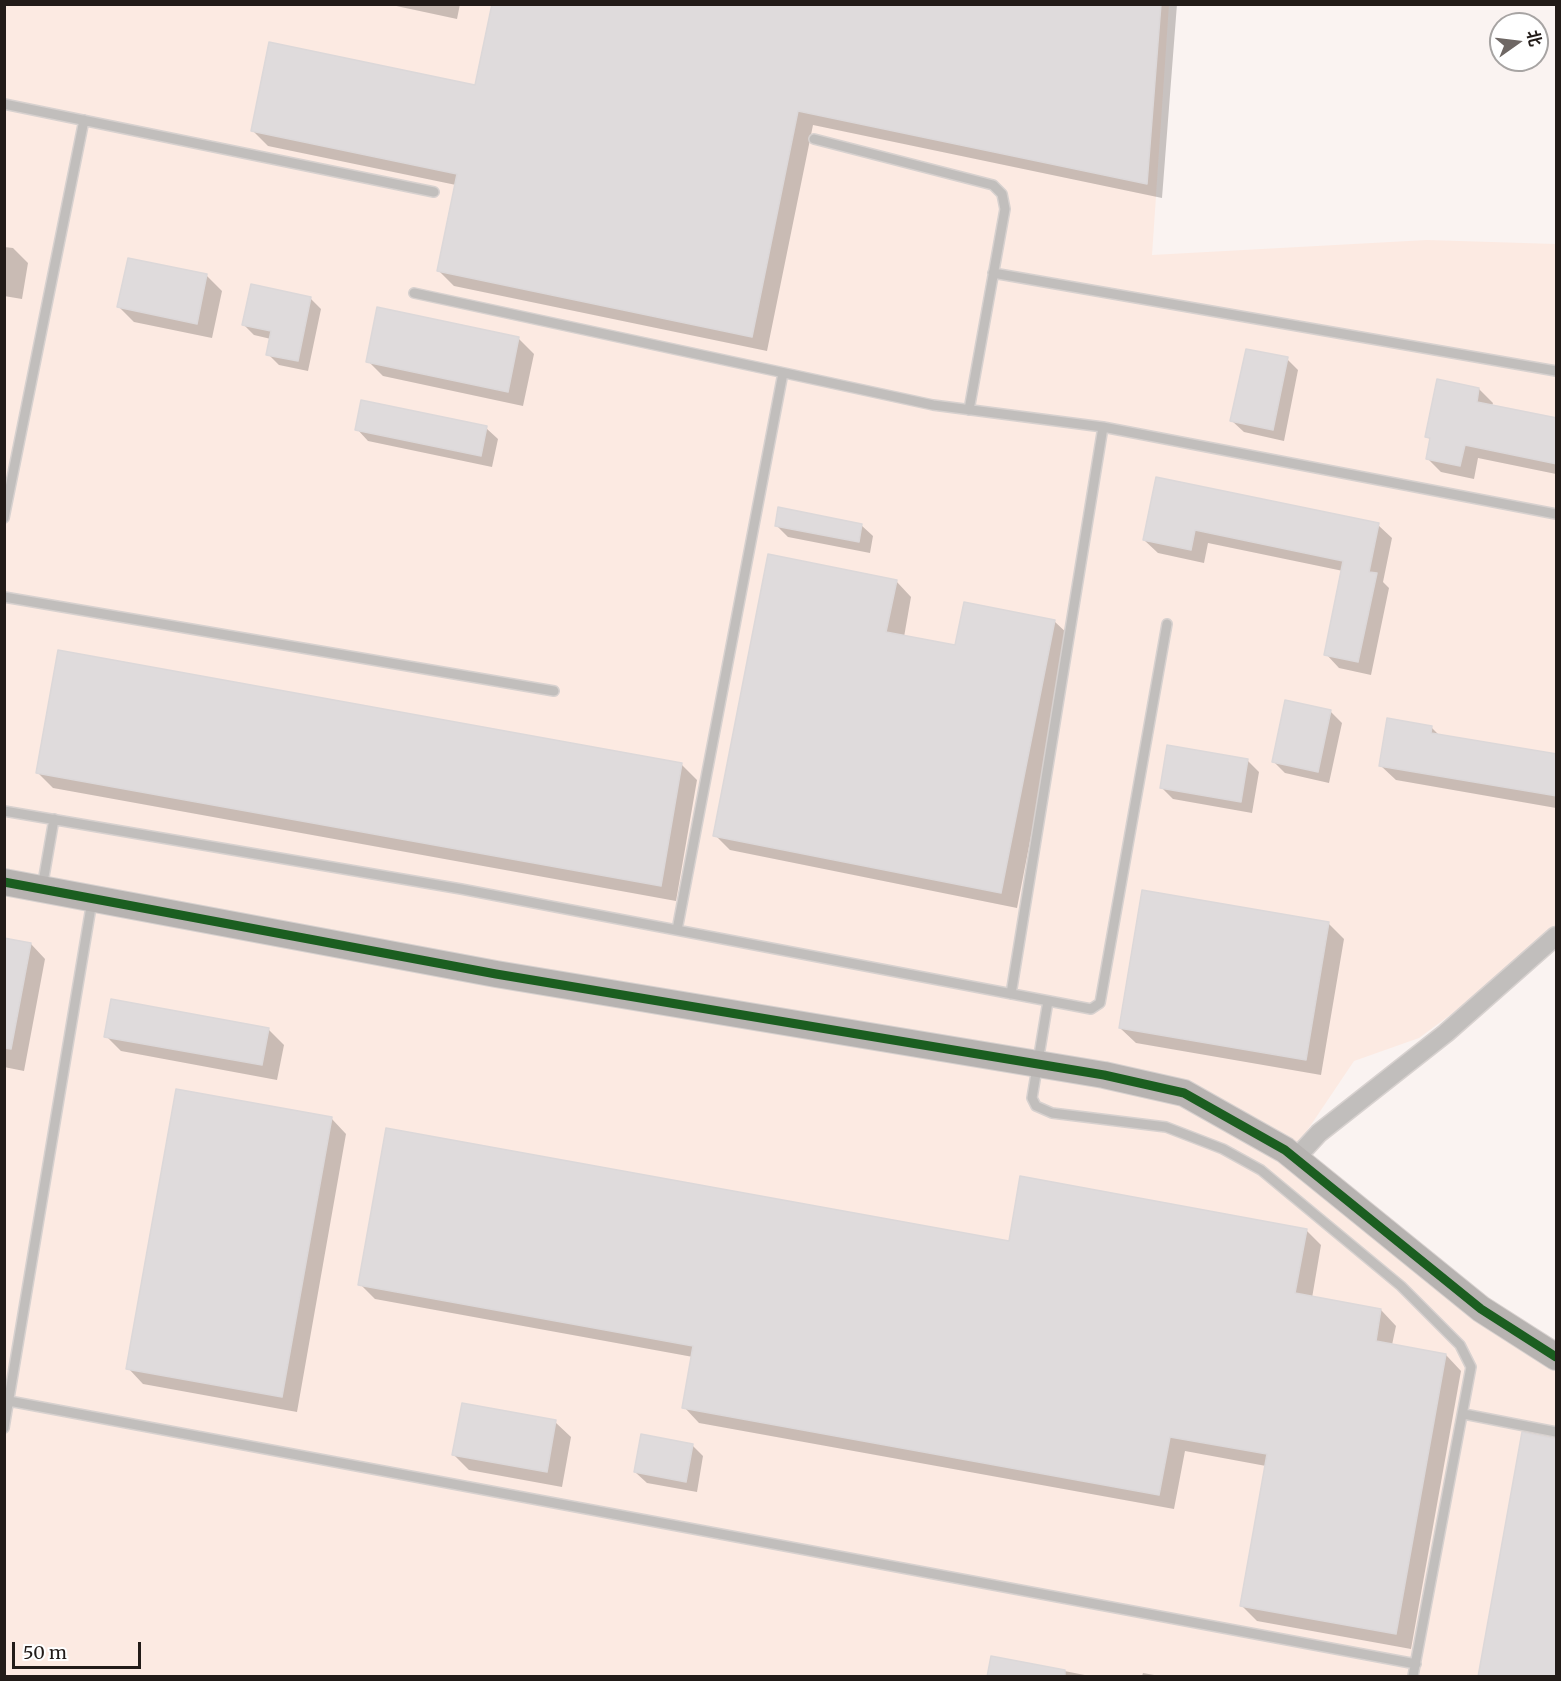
<!DOCTYPE html>
<html>
<head>
<meta charset="utf-8">
<style>
  body { margin:0 }
  #map { position:relative; width:1561px; height:1681px; overflow:hidden; background:#faf3f1; font-family:Merriweather,"Noto Sans SC",serif }
  canvas { display:block }
  .frame { position:absolute; inset:0; border:6px solid #221b18; pointer-events:none }
  .north { position:absolute; left:1489px; top:12px; width:60px; height:60px; box-sizing:border-box; background:#fff; border:2px solid #a7a4a3; border-radius:50%; rotate:76deg; font-size:16px; font-weight:700; line-height:24px; text-align:center; color:#221b18 }
  .north::after { content:''; display:block; margin:auto; width:21px; height:27px; background:#6e6764; clip-path:polygon(50% 0,100% 100%,50% 72%,0 100%) }
  .scale { position:absolute; left:12px; top:1642px; width:129px; height:27px; box-sizing:border-box; border:3px solid #221b18; border-top:0; padding-left:8px; font-size:18px; line-height:21px; white-space:nowrap; color:#221b18; -webkit-text-stroke:4px #fff; paint-order:stroke }
</style>
</head>
<body>
<div id="map">
<canvas width="1561" height="1681"></canvas>
<div class="frame"></div>
<div class="north">北</div>
<div class="scale">50 m</div>
</div>
<script>
const c = document.querySelector('canvas').getContext('2d');
c.lineJoin = 'round';
function fill(path, color) {
  c.fillStyle = color;
  c.fill(path, 'evenodd');
}
function trace(path, color, width, dash) {
  c.strokeStyle = color;
  c.lineWidth = width;
  c.lineCap = dash ? 'butt' : 'round';
  c.setLineDash(dash || []);
  c.stroke(path);
}
fill(new Path2D(`
  M 5,5 L 1169,5 L 1152,255 L 1427,240 L 1556,244 L 1556,926 L 1472,999 L 1419,1038 L 1354,1061 L 1286,1162 L 1556,1367 L 1556,1676 L 5,1676 Z`), '#fceae2');
fill(new Path2D(`
  M 387,4 L 460,4 L 457,19 Z
  M 493,4 L 1177,4 L 1162,198 L 813,125 L 767,351 L 454,286 L 439,271 L 456,185 L 268,146 L 252,130 L 477,87 Z
  M 4,247 L 13,248 L 28,263 L 22,299 L 4,296 Z
  M 207,276 L 222,291 L 212,338 L 134,322 L 119,307 Z
  M 252,286 L 311,299 L 321,309 L 308,371 L 279,365 L 268,354 L 271,339 L 254,335 L 244,325 Z
  M 518,338 L 534,354 L 523,406 L 383,376 L 368,361 Z
  M 1287,359 L 1298,370 L 1284,441 L 1244,432 L 1232,421 Z
  M 1479,389 L 1493,403 L 1492,406 L 1556,420 L 1556,474 L 1478,458 L 1474,479 L 1441,472 L 1427,458 L 1431,440 L 1426,436 Z
  M 486,428 L 498,439 L 492,467 L 368,441 L 357,429 Z
  M 1157,478 L 1378,525 L 1392,538 L 1383,582 L 1389,588 L 1371,675 L 1339,668 L 1326,654 L 1343,571 L 1208,543 L 1204,563 L 1158,553 L 1144,540 Z
  M 776,525 L 861,525 L 873,536 L 870,553 L 788,537 Z
  M 896,581 L 911,597 L 904,637 L 957,647 L 1054,621 L 1070,636 L 1017,908 L 730,850 L 715,835 Z
  M 59,651 L 682,765 L 697,780 L 676,901 L 53,788 L 37,772 Z
  M 1330,711 L 1342,723 L 1329,783 L 1285,773 L 1274,762 Z
  M 1431,727 L 1440,736 L 1556,756 L 1556,808 L 1396,780 L 1381,766 Z
  M 1247,760 L 1259,772 L 1252,813 L 1173,799 L 1162,788 Z
  M 1328,923 L 1344,939 L 1321,1075 L 1136,1043 L 1120,1028 Z
  M 4,939 L 31,944 L 45,959 L 24,1071 L 4,1067 Z
  M 268,1029 L 284,1045 L 277,1080 L 121,1051 L 106,1036 Z
  M 331,1118 L 346,1134 L 297,1412 L 143,1384 L 128,1368 Z
  M 1306,1230 L 1321,1245 L 1312,1298 L 1381,1310 L 1396,1326 L 1392,1345 L 1446,1355 L 1461,1371 L 1411,1649 L 1257,1621 L 1241,1605 L 1266,1466 L 1185,1451 L 1174,1509 L 699,1423 L 684,1407 L 693,1357 L 375,1299 L 360,1284 L 1010,1243 Z
  M 555,1422 L 571,1437 L 562,1487 L 469,1470 L 454,1455 Z
  M 692,1445 L 703,1456 L 697,1492 L 647,1483 L 635,1472 Z
  M 992,1657 L 1090,1676 L 989,1676 Z
  M 1143,1673 L 1160,1676 L 1142,1676 Z`), '#0003');
const building = new Path2D(`
  M 492,4 L 1161,4 L 1147,184 L 798,111 L 752,337 L 437,271 L 457,174 L 251,131 L 269,42 L 475,85 Z
  M 128,258 L 207,274 L 197,324 L 117,307 Z
  M 251,284 L 311,297 L 298,361 L 266,355 L 271,331 L 242,325 Z
  M 377,307 L 519,337 L 508,392 L 366,362 Z
  M 1246,349 L 1288,357 L 1273,430 L 1230,421 Z
  M 1437,379 L 1479,388 L 1477,402 L 1557,418 L 1557,464 L 1465,445 L 1460,466 L 1426,459 L 1430,438 L 1425,437 Z
  M 361,400 L 487,426 L 481,456 L 355,430 Z
  M 1156,477 L 1379,523 L 1369,572 L 1377,573 L 1358,662 L 1324,655 L 1343,561 L 1195,530 L 1191,550 L 1143,540 Z
  M 778,507 L 862,524 L 859,542 L 775,526 Z
  M 768,554 L 897,580 L 886,632 L 955,645 L 964,602 L 1055,620 L 1001,893 L 713,836 Z
  M 58,650 L 682,763 L 661,886 L 36,773 Z
  M 1285,700 L 1331,710 L 1318,772 L 1272,762 Z
  M 1387,718 L 1432,726 L 1431,733 L 1557,754 L 1557,796 L 1379,766 Z
  M 1167,745 L 1248,759 L 1241,802 L 1160,788 Z
  M 1142,890 L 1329,922 L 1306,1060 L 1119,1028 Z
  M 4,938 L 31,943 L 11,1049 L 4,1048 Z
  M 111,999 L 269,1028 L 262,1065 L 104,1037 Z
  M 176,1089 L 332,1117 L 282,1397 L 126,1369 Z
  M 386,1128 L 1009,1241 L 1020,1176 L 1307,1229 L 1295,1293 L 1381,1309 L 1376,1341 L 1446,1354 L 1396,1634 L 1240,1606 L 1267,1454 L 1170,1437 L 1159,1495 L 682,1408 L 693,1346 L 358,1285 Z
  M 462,1403 L 556,1420 L 547,1472 L 452,1455 Z
  M 1522,1432 L 1557,1439 L 1557,1677 L 1478,1677 Z
  M 641,1434 L 693,1444 L 686,1482 L 634,1472 Z
  M 991,1656 L 1065,1670 L 1065,1677 L 987,1677 Z`);
fill(building, '#dfdbdc');
trace(building, '#dcd8d9', 1.5);
const lane = new Path2D(`
  M 4,104 L 434,192
  M 814,139 L 993,185 L 1002,194 L 1005,209 L 969,410
  M 993,273 L 1556,371
  M 414,293 L 933,405 L 1103,427 L 1556,514
  M 4,518 L 84,120
  M 4,597 L 554,691
  M 4,811 L 461,889 L 1091,1009 L 1100,1003 L 1167,624
  M 42,888 L 54,819
  M 677,930 L 783,373
  M 1011,994 L 1103,427
  M 1048,1001 L 1032,1098 L 1036,1106 L 1052,1113 L 1166,1127 L 1223,1149 L 1261,1170 L 1401,1286 L 1460,1345 L 1471,1367 L 1413,1676
  M 9,1401 L 1416,1664
  M 1464,1414 L 1556,1432
  M 4,1428 L 92,901`);
const street = new Path2D(`
  M 1296,1158 L 1319,1133 L 1446,1033 L 1556,936`);
const secondary = new Path2D(`
  M 4,882 L 496,974 L 1104,1075 L 1184,1093 L 1285,1150 L 1481,1309 L 1556,1357`);
trace(lane, '#d7d1cf', 12);
trace(street, '#d7d1cf', 21);
trace(secondary, '#d7d1cf', 28);
trace(lane, '#c1bebc', 9);
trace(street, '#c1bebc', 18);
trace(secondary, '#b7b3b1', 26);
trace(new Path2D(`
  M 4,882 L 496,974 L 1104,1075 L 1184,1093 L 1285,1150 L 1481,1309 L 1556,1357`), '#1b5e20', 9);
</script>
</body>
</html>
